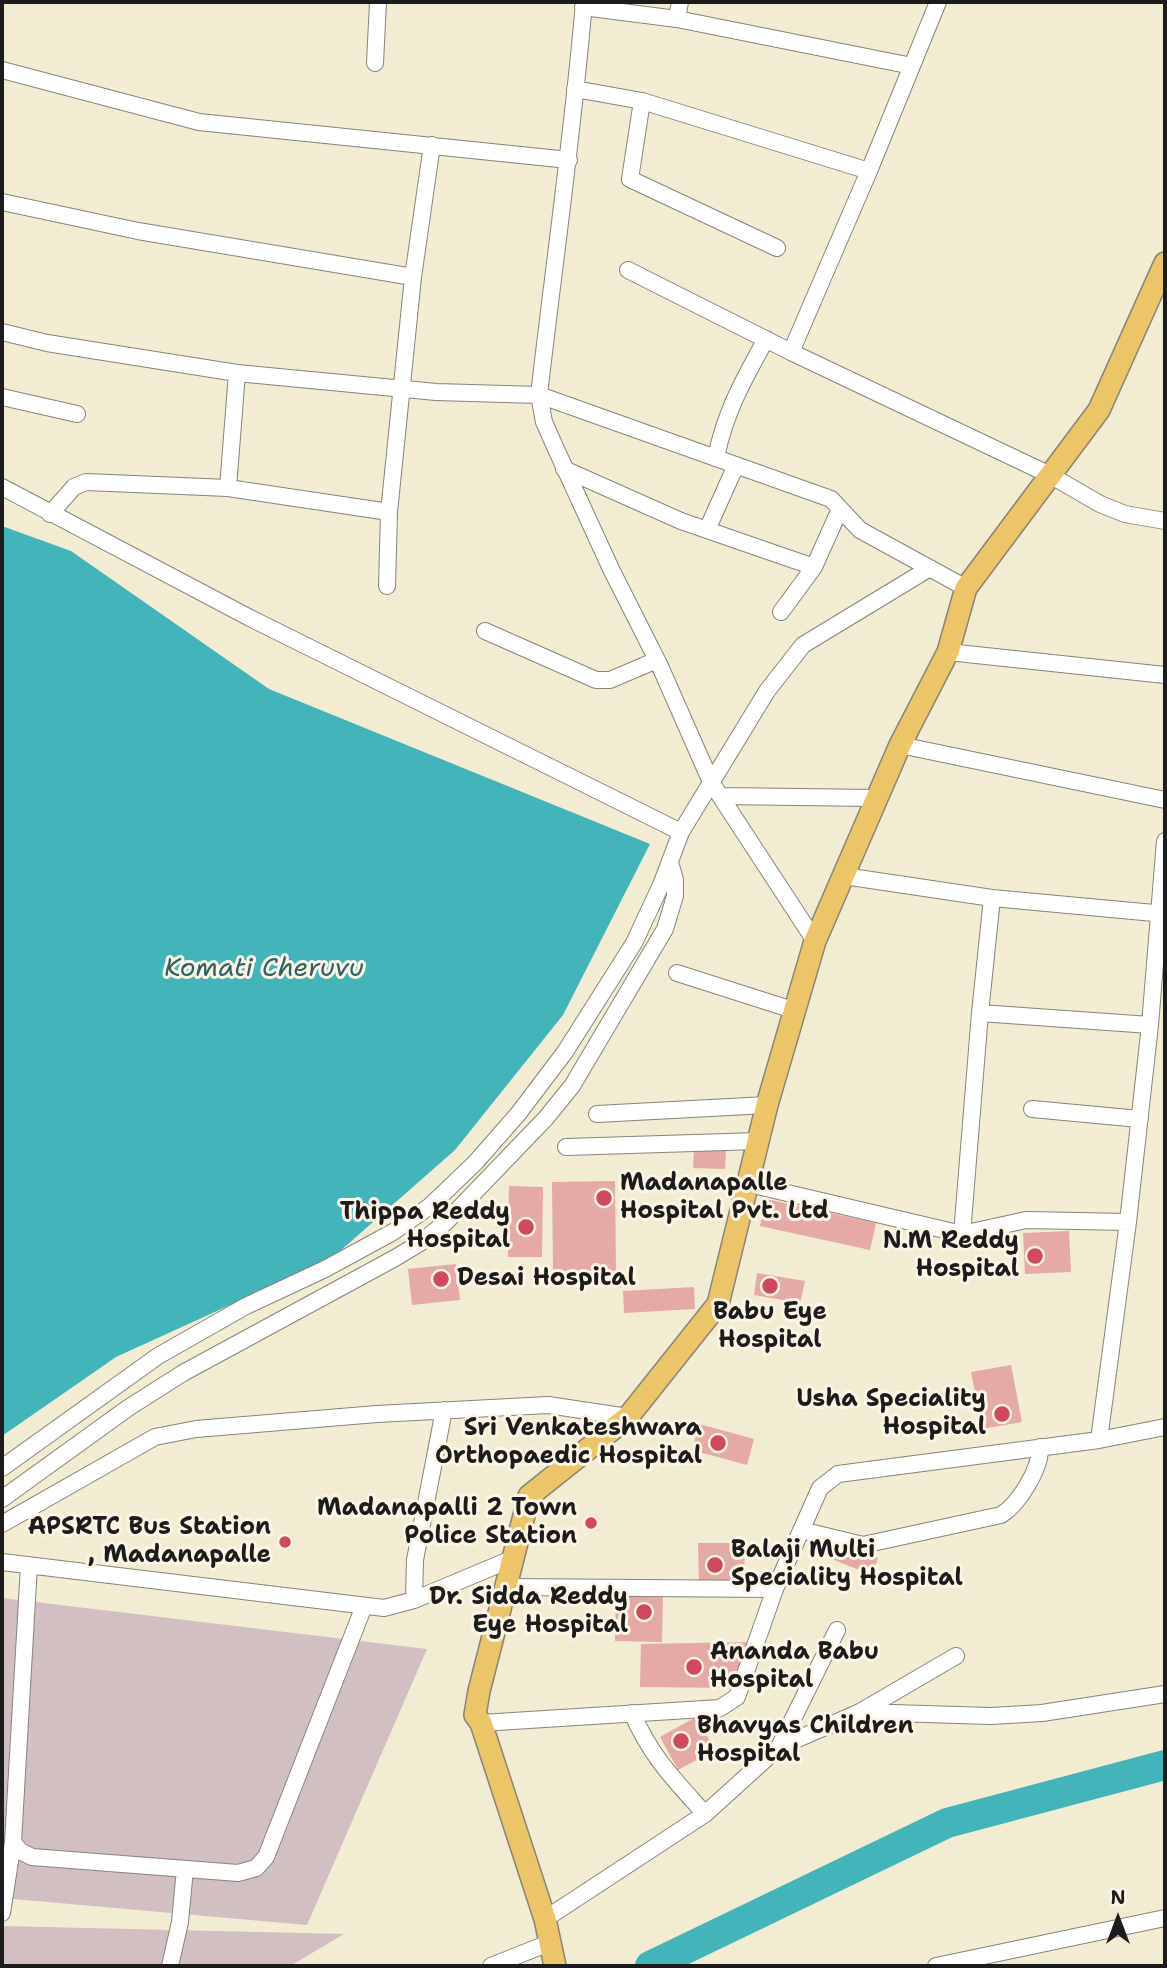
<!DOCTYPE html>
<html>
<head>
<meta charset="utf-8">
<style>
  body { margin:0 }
  #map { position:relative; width:1167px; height:1968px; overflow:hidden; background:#f2ecd3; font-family:"Shantell Sans",sans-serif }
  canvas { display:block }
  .frame { position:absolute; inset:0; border:4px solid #1c1c1c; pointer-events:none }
  .north { position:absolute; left:1083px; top:1884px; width:70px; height:70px; -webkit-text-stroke:5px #fcf5e5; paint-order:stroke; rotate:0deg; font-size:19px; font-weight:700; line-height:28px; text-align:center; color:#1c1c1c }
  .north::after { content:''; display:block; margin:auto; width:24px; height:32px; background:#1c1c1c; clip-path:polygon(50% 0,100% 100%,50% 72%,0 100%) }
</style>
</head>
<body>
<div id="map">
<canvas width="1167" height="1968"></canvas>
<div class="frame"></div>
<div class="north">N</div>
</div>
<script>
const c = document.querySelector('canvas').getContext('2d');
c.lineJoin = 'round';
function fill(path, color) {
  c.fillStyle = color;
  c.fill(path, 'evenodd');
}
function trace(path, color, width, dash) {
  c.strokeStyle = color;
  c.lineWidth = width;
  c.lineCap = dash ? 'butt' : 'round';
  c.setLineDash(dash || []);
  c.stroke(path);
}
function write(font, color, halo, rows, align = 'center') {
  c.font = font + ' "Shantell Sans",sans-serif';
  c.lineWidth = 6;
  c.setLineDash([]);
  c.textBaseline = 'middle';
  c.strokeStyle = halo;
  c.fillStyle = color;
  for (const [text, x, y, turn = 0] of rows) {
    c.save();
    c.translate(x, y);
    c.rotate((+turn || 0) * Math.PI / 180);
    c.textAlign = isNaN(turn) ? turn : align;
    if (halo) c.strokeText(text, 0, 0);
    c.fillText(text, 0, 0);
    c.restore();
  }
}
fill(new Path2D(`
  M 2,1598 L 427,1649 L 307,1925 L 2,1898 Z
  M 2,1926 L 344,1934 L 290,1966 L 2,1966 Z`), '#d2bfc1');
fill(new Path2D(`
  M 2,526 L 71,551 L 269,689 L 650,844 L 563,1015 L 455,1150 L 331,1259 L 116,1357 L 2,1436 Z`), '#44b4bb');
trace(new Path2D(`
  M 650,1966 L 947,1823 L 1165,1765`), '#44b4bb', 30);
fill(new Path2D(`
  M 694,1150 L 726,1151 L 725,1169 L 693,1168 Z
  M 615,1181 L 616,1271 L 553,1271 L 552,1182 Z
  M 509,1186 L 543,1187 L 542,1257 L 508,1257 Z
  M 766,1199 L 876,1223 L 870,1250 L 760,1226 Z
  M 1069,1231 L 1071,1272 L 1025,1274 L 1023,1233 Z
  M 456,1264 L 460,1300 L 412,1305 L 408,1269 Z
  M 757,1273 L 805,1281 L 800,1303 L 754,1295 Z
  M 694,1287 L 695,1309 L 624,1313 L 623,1291 Z
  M 1011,1365 L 1022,1422 L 982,1429 L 971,1372 Z
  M 699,1424 L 754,1439 L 747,1465 L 692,1450 Z
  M 820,1535 L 878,1558 L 872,1575 L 814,1552 Z
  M 698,1543 L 744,1543 L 745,1585 L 699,1586 Z
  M 616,1595 L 663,1596 L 662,1642 L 615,1641 Z
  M 750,1642 L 733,1688 L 640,1687 L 641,1644 Z
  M 696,1717 L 715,1750 L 678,1770 L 660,1737 Z`), '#e5a9a6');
const minor = new Path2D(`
  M 584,2 C 573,133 554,264 539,395 L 544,422 L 556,449 L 611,569 L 659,664 L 711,782 L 815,941
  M 583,7 L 677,19 L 680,2
  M 677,19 L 912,66
  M 375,63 L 378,2
  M 2,70 L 199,122 L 569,160
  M 575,89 L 642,101 L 869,171 L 938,2
  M 642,101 L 630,179 L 777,248
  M 2,202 L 138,231 L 413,277 L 389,512 L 228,488 L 86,482 L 74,487 L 50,514
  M 628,270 L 791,352 L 869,171
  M 413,277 L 432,145
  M 2,332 L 47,343 L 237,373 L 436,392 L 539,395 L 831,499 L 860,530 L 966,588
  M 791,352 L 1050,475 L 1100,504 L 1125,514 L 1165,521
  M 2,397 L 77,414
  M 716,457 C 726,410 743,381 766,339
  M 564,469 L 681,521 L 814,567 L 840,509
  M 2,487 L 250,618 L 681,832
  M 228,488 L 237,373
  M 707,530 L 736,465
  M 387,586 L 389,512
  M 781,612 L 814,567
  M 485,631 L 596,680 L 610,680 L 657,660
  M 948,652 L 1165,675
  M 900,745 L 1165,800
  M 720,796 L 875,798
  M 844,876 L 992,898 L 1165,914
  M 677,973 L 793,1010
  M 980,1013 L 992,898
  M 1032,1109 L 1140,1119
  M 597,1114 L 767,1105
  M 566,1147 L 758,1141
  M 749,1184 L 962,1234 L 1026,1220 L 1128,1222
  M 962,1234 L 980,1013 L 1150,1025 L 1165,841
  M 1099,1440 L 1128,1222 L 1150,1025
  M 2,1468 L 158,1356 L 246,1306 L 325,1269 L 393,1232 L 430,1206 L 475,1163 L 518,1114 L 565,1052 L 634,943 L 661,885 L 681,832 L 767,691 L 803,645 L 930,568
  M 2,1499 L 128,1408 L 183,1373 L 395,1258 L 420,1243 L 446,1222 L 546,1118 L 572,1086 L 665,929 L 675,896 L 675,880 L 670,862
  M 2,1524 L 155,1437 L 196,1429 L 377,1414 L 548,1405 L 628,1417
  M 801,1530 L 863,1545 L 1001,1515 C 1019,1504 1041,1468 1040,1447
  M 2,1562 L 384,1608 L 414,1600 L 514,1558
  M 29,1565 L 13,1842 L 20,1851 L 32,1857 L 238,1873 L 256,1868 L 266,1857 L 364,1606
  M 505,1587 L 775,1589
  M 414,1600 L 415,1560 L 444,1410
  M 860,1712 L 956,1656
  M 632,1713 C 652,1758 673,1778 705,1814
  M 481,1723 L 720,1708 L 737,1697 L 775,1589 L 820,1488 L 838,1474 L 1099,1440 L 1165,1427
  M 779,1747 L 837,1630
  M 2,1913 L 13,1842
  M 545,1919 L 705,1814 L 779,1747 L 860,1712 L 991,1716 L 1042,1713 L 1165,1694
  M 170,1966 L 180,1922 L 185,1869
  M 491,1966 L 549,1943
  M 936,1966 L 1165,1918`);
const major = new Path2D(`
  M 555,1966 L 545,1919 L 481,1723 L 475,1715 L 479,1691 L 529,1496 L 628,1417 L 718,1304 L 767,1105 L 815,941 L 900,745 L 948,652 L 966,588 L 1099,410 L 1165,263`);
trace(minor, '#878478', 18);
trace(major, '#878478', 24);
trace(minor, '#fff', 16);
trace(major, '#edc569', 21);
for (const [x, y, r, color] of [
  [604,1198,9,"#d1495b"],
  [526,1227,9,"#d1495b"],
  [1035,1256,9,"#d1495b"],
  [441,1279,9,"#d1495b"],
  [770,1286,9,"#d1495b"],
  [1002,1414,9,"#d1495b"],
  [718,1443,9,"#d1495b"],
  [591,1523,7,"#d1495b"],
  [285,1542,7,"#d1495b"],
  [715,1565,9,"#d1495b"],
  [644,1612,9,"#d1495b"],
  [694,1667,9,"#d1495b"],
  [681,1741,9,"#d1495b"]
]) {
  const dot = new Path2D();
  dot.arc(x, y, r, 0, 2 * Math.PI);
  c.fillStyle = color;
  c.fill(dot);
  trace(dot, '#fcf5e5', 2.5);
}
write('bold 24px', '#1c1c1c', '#fcf5e5', [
  ["Madanapalle",620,1184,"left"],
  ["Hospital Pvt. Ltd",620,1212,"left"],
  ["Thippa Reddy",510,1213],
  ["Hospital",510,1241],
  ["N.M Reddy",1019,1242],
  ["Hospital",1019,1270],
  ["Desai Hospital",457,1279,"left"],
  ["Babu Eye",770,1313,"center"],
  ["Hospital",770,1341,"center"],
  ["Usha Speciality",986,1400],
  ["Hospital",986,1428],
  ["Sri Venkateshwara",702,1429],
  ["Orthopaedic Hospital",702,1457],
  ["Madanapalli 2 Town",577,1509],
  ["Police Station",577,1537],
  ["APSRTC Bus Station",271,1528],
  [", Madanapalle",271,1556],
  ["Balaji Multi",731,1551,"left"],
  ["Speciality Hospital",731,1579,"left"],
  ["Dr. Sidda Reddy",628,1598],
  ["Eye Hospital",628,1626],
  ["Ananda Babu",710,1653,"left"],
  ["Hospital",710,1681,"left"],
  ["Bhavyas Children",697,1727,"left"],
  ["Hospital",697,1755,"left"]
], 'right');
write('italic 26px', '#2e6064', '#fcf5e5', [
  ["Komati Cheruvu",264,969]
]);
</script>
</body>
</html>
